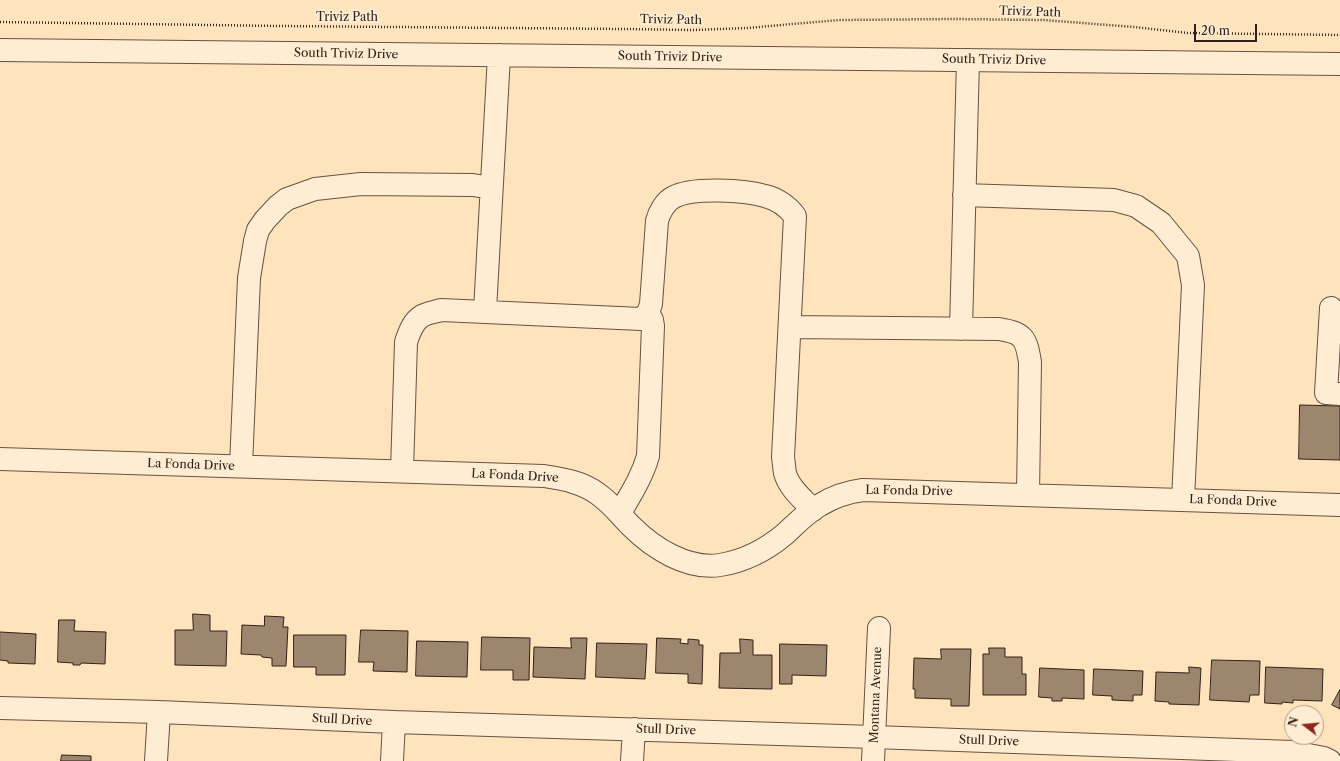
<!DOCTYPE html>
<html>
<head>
<meta charset="utf-8">
<style>
  body { margin:0 }
  #map { position:relative; width:1340px; height:761px; overflow:hidden; background:#ffe3bc; font-family:"Libre Caslon Text",serif }
  canvas { display:block }
  .north { position:absolute; left:1284px; top:705px; width:40px; height:40px; box-sizing:border-box; background:#ffedd3; border:1px solid #ad9b89; border-radius:50%; rotate:286deg; font-size:11px; font-weight:700; line-height:16px; text-align:center; color:#312119 }
  .north::after { content:''; display:block; margin:auto; width:14px; height:18px; background:#8f2418; clip-path:polygon(50% 0,100% 100%,50% 72%,0 100%) }
  .scale { position:absolute; left:1194px; top:24px; width:63px; height:18px; box-sizing:border-box; border:2px solid #312119; border-top:0; padding-left:5px; font-size:12px; line-height:14px; white-space:nowrap; color:#312119; -webkit-text-stroke:3px #ffedd3; paint-order:stroke }
</style>
</head>
<body>
<div id="map">
<canvas width="1340" height="761"></canvas>
<div class="north">N</div>
<div class="scale">20 m</div>
</div>
<script>
const c = document.querySelector('canvas').getContext('2d');
c.lineJoin = 'round';
function fill(path, color) {
  c.fillStyle = color;
  c.fill(path, 'evenodd');
}
function trace(path, color, width, dash) {
  c.strokeStyle = color;
  c.lineWidth = width;
  c.lineCap = dash ? 'butt' : 'round';
  c.setLineDash(dash || []);
  c.stroke(path);
}
function write(font, color, halo, rows, align = 'center') {
  c.font = font + ' "Libre Caslon Text",serif';
  c.lineWidth = 4;
  c.setLineDash([]);
  c.textBaseline = 'middle';
  c.strokeStyle = halo;
  c.fillStyle = color;
  for (const [text, x, y, turn = 0] of rows) {
    c.save();
    c.translate(x, y);
    c.rotate((+turn || 0) * Math.PI / 180);
    c.textAlign = isNaN(turn) ? turn : align;
    if (halo) c.strokeText(text, 0, 0);
    c.fillText(text, 0, 0);
    c.restore();
  }
}
const building = new Path2D(`
  M 1300,405 L 1340,406 L 1340,460 L 1299,459 Z
  M 193,614 L 210,615 L 210,631 L 227,631 L 226,666 L 175,665 L 175,630 L 193,630 Z
  M 265,616 L 284,617 L 283,627 L 288,627 L 286,666 L 272,666 L 272,658 L 262,657 L 261,655 L 241,654 L 242,625 L 264,626 Z
  M 59,620 L 75,620 L 74,631 L 106,632 L 105,664 L 81,663 L 80,665 L 73,665 L 73,663 L 58,662 Z
  M 361,630 L 408,631 L 407,672 L 373,671 L 374,662 L 359,662 Z
  M 0,632 L 36,634 L 35,664 L 8,663 L 8,661 L 0,660 Z
  M 294,635 L 346,635 L 345,675 L 316,675 L 316,667 L 294,667 Z
  M 482,637 L 530,638 L 529,680 L 513,680 L 513,670 L 481,670 Z
  M 571,638 L 587,638 L 585,679 L 533,677 L 534,647 L 571,648 Z
  M 657,638 L 681,639 L 680,643 L 688,644 L 688,639 L 699,640 L 699,645 L 703,645 L 702,684 L 688,683 L 688,674 L 656,673 Z
  M 740,639 L 753,640 L 753,655 L 772,655 L 772,689 L 719,688 L 720,653 L 740,653 Z
  M 417,641 L 468,642 L 467,677 L 416,676 Z
  M 597,643 L 647,644 L 645,679 L 596,677 Z
  M 780,644 L 827,645 L 826,676 L 792,675 L 792,684 L 780,684 Z
  M 989,648 L 1005,648 L 1005,657 L 1022,657 L 1022,674 L 1026,674 L 1026,695 L 983,695 L 983,654 L 989,654 Z
  M 941,649 L 971,649 L 969,706 L 951,706 L 951,699 L 915,698 L 915,689 L 913,689 L 914,658 L 941,659 Z
  M 1212,660 L 1260,661 L 1259,695 L 1250,695 L 1249,702 L 1210,700 Z
  M 1189,667 L 1201,668 L 1199,705 L 1169,704 L 1169,702 L 1155,701 L 1156,672 L 1189,673 Z
  M 1266,667 L 1323,669 L 1322,701 L 1293,700 L 1293,703 L 1282,702 L 1282,704 L 1265,703 Z
  M 1040,668 L 1084,670 L 1084,699 L 1062,698 L 1062,701 L 1052,701 L 1052,698 L 1039,697 Z
  M 1094,669 L 1143,671 L 1142,695 L 1133,695 L 1133,701 L 1112,700 L 1112,696 L 1093,695 Z
  M 1340,690 L 1340,709 L 1332,705 Z
  M 62,755 L 91,756 L 91,761 L 61,761 Z`);
fill(building, '#9c866e');
trace(building, '#312119', 1);
const minor = new Path2D(`
  M 0,50 L 1340,64
  M 964,195 L 1114,200 L 1136,206 L 1161,223 L 1188,256 L 1193,285 L 1183,500
  M 1331,308 L 1326,393 L 1340,394
  M 485,311 L 499,55
  M 790,327 L 999,329 C 1024,333 1026,338 1030,362 L 1028,495
  M 961,329 L 968,60
  M 0,459 L 544,476 C 563,479 582,482 598,494 C 611,503 620,515 631,526 C 653,548 687,570 720,565 C 745,561 766,550 785,534 C 796,524 807,512 820,505 C 833,497 847,492 863,490 L 1340,505
  M 241,466 L 249,278 L 255,241 L 258,230 L 265,220 L 278,206 L 287,199 L 315,189 L 361,184 L 473,185 L 491,188
  M 402,471 L 406,342 C 409,333 413,321 422,316 C 427,313 435,312 441,310 L 641,319 L 648,313 L 651,304 L 657,221 C 659,213 665,201 674,197 C 692,187 745,190 765,196 C 777,199 788,207 795,216 L 783,457 C 784,463 784,468 785,473 C 789,488 803,499 813,510
  M 620,513 C 631,494 642,477 648,456 L 653,326 L 652,320 L 648,313
  M 0,708 L 159,712 L 394,722 L 874,737 L 1293,752 L 1324,758 L 1330,761
  M 156,761 L 159,712
  M 392,761 L 394,722
  M 632,761 L 634,729
  M 873,761 L 879,628`);
trace(minor, '#645242', 24);
trace(new Path2D(`
  M 0,22 L 279,26 L 626,29 L 693,30 L 747,28 L 839,20 L 954,19 L 1044,20 L 1134,27 L 1188,33 L 1340,35`), '#312119', 2.5, [1, 2]);
trace(minor, '#ffedd3', 22);
write('12px', '#312119', '#ffedd3', [
  ["Triviz Path",1030,12,2],
  ["Triviz Path",347,18],
  ["Triviz Path",671,20,1],
  ["South Triviz Drive",346,54,1],
  ["South Triviz Drive",670,57,1],
  ["South Triviz Drive",994,60,1],
  ["La Fonda Drive",191,465,2],
  ["La Fonda Drive",515,476,3],
  ["La Fonda Drive",909,491,1],
  ["La Fonda Drive",1233,501,2],
  ["Montana Avenue",876,695,-88],
  ["Stull Drive",342,720,3],
  ["Stull Drive",666,730,2],
  ["Stull Drive",989,741,2]
]);
</script>
</body>
</html>
